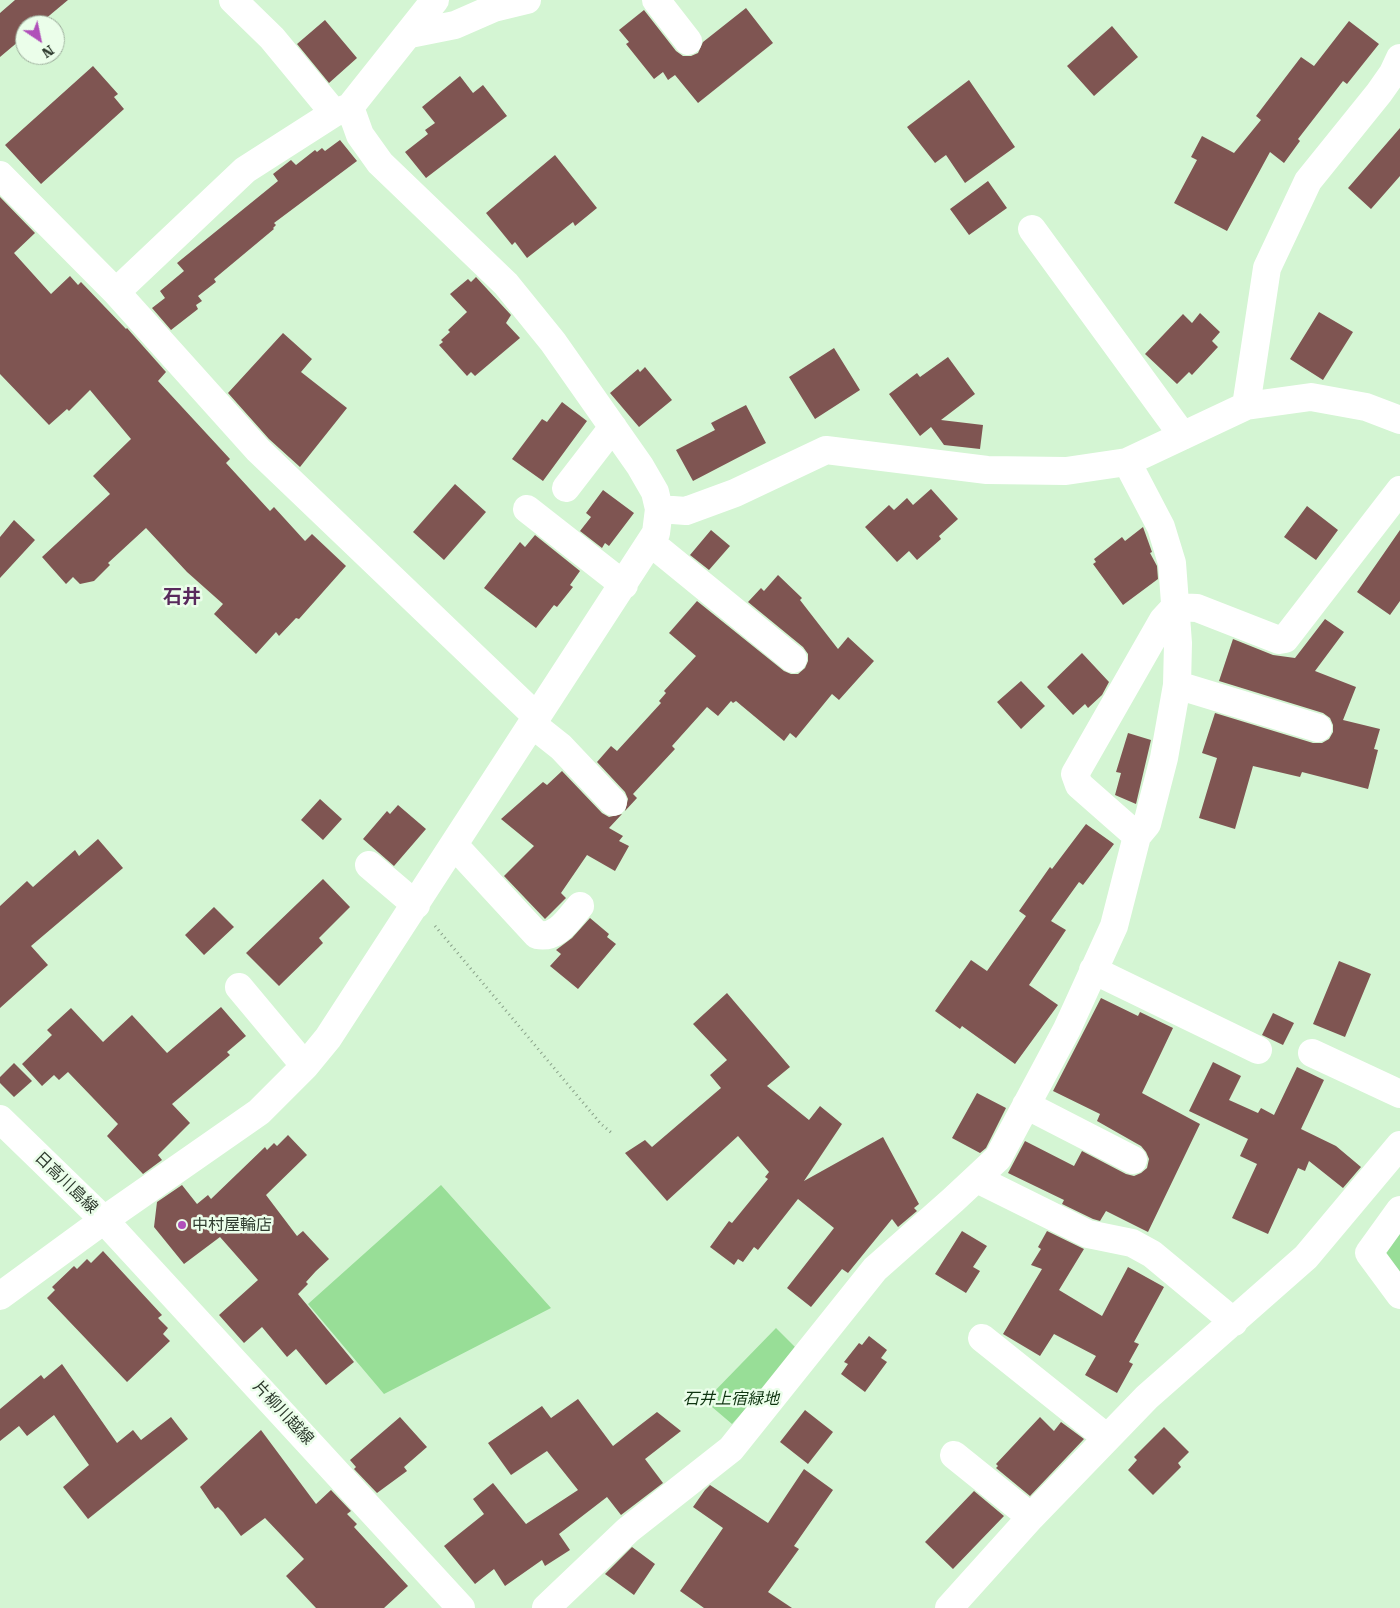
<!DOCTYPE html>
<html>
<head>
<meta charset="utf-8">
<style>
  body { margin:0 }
  #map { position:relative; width:1400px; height:1608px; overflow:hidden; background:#d4f5d3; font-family:"Roboto Serif",serif }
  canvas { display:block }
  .north { position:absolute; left:15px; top:15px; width:50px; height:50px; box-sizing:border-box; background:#ebfeea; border:1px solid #9fb09e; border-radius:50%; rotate:146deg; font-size:14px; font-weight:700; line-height:20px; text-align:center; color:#2d3a2d }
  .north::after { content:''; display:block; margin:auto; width:18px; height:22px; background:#b050b9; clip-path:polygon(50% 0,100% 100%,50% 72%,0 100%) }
</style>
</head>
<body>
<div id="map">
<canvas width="1400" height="1608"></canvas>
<div class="north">N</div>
</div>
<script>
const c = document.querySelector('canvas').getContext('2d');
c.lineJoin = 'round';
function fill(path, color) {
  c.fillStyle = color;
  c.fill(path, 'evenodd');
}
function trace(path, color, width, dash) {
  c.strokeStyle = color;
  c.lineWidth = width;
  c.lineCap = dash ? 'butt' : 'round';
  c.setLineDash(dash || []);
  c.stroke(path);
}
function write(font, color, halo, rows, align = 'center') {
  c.font = font + ' "Roboto Serif","Noto Sans JP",serif';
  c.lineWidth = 5;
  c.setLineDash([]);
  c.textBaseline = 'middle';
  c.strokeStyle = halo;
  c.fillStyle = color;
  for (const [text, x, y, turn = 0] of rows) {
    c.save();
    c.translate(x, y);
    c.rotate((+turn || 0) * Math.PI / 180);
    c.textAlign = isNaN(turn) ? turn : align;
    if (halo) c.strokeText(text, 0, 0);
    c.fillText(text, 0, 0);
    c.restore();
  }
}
fill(new Path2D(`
  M 441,1185 L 551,1308 L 384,1394 L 308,1304 Z
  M 1400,1220 L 1400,1283 L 1377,1252 Z
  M 776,1328 L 795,1347 L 766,1386 L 732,1424 L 705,1401 Z`), '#98de97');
fill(new Path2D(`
  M 15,0 L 68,0 L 38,25 L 25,25 L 25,36 L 0,57 L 0,13 Z
  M 746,8 L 773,43 L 698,103 L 675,75 L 668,80 L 663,72 L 654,79 L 626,44 L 629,42 L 619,30 L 644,10 L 676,51 L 683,56 L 691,56 L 698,53 L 703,42 Z
  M 325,20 L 357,58 L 329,83 L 297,44 Z
  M 1349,21 L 1379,44 L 1347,84 L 1343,81 L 1298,139 L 1300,141 L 1284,163 L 1270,152 L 1227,231 L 1174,203 L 1197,160 L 1191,157 L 1202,136 L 1234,153 L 1261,120 L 1256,116 L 1301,57 L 1314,66 Z
  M 1112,26 L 1138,57 L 1094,96 L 1067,66 Z
  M 93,66 L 118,94 L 114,97 L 124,109 L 41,184 L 5,145 Z
  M 460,76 L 473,93 L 483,85 L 507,116 L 426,178 L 405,152 L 428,134 L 425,130 L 435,123 L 422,107 Z
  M 969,80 L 1015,147 L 965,183 L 946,155 L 935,163 L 907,127 Z
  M 1400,128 L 1400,176 L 1371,209 L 1348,188 Z
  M 340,140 L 357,161 L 274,223 L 276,225 L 273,228 L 274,229 L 214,279 L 216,282 L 198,296 L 202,301 L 196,305 L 198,309 L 171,330 L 152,308 L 165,298 L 160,291 L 184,271 L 177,263 L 278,181 L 273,174 L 291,160 L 296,165 L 315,150 L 317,152 L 322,148 L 325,151 Z
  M 555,155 L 597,208 L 575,226 L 573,222 L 527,258 L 515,242 L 512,245 L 486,213 Z
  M 988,181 L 1007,208 L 969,235 L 950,209 Z
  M 0,197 L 35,233 L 14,253 L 51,294 L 70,276 L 78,285 L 81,282 L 126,329 L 127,328 L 166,372 L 158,381 L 230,459 L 226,463 L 270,511 L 274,507 L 305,541 L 312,534 L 346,566 L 299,619 L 296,618 L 279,636 L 276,632 L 256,654 L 214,614 L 223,604 L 187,572 L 146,528 L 108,563 L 110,565 L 94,581 L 80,584 L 73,577 L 66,584 L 42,557 L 110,494 L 93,476 L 131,439 L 90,390 L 69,411 L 67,409 L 49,425 L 0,374 Z
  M 476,277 L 511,315 L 506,323 L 520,338 L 475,376 L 471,372 L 467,376 L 439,345 L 443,342 L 441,340 L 450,332 L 448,330 L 467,312 L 450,294 L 468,279 L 471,282 Z
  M 1319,312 L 1353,332 L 1323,380 L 1290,359 Z
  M 1200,313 L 1220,332 L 1212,341 L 1218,347 L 1192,375 L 1189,372 L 1177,384 L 1145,354 L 1183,314 L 1192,323 Z
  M 283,333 L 312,359 L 301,372 L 347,408 L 300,467 L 269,439 L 228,393 Z
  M 834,348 L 860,390 L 815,419 L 789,377 Z
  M 948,357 L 975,394 L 941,420 L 983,425 L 980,449 L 944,445 L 931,427 L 920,436 L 889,394 L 917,373 L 920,377 Z
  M 645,367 L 672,400 L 639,427 L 610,393 L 638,369 L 640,372 Z
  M 562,402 L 587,421 L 543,481 L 512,459 L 542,419 L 547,422 Z
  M 746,405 L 766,443 L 693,481 L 676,450 L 715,430 L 711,423 Z
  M 455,484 L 486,512 L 444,560 L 413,532 Z
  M 931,489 L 958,519 L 939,536 L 941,539 L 917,560 L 909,551 L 897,562 L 865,527 L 889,505 L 894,510 L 907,498 L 913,505 Z
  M 603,490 L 634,513 L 609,546 L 605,543 L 602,548 L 580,531 L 591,517 L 586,513 Z
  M 1307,506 L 1338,530 L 1316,560 L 1284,537 Z
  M 14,520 L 35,540 L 0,578 L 0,537 Z
  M 1143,527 L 1152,552 L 1150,553 L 1157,566 L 1158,579 L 1123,605 L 1093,564 L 1096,562 L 1094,559 L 1122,537 L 1125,541 Z
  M 711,530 L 730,546 L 709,570 L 690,555 Z
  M 1400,530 L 1400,601 L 1390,615 L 1357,592 Z
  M 535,535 L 580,571 L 570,585 L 573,587 L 557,607 L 554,605 L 536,628 L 484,588 L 520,542 L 525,547 Z
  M 778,575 L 802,598 L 800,600 L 838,649 L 848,637 L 874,661 L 839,700 L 832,694 L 796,738 L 790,733 L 784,741 L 736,701 L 733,703 L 731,701 L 718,716 L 707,707 L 672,746 L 675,749 L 633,794 L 637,798 L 625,811 L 628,799 L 625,792 L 597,762 L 611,746 L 617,751 L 661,703 L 659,701 L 666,693 L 664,691 L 696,656 L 669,633 L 697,601 L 784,671 L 791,674 L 798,674 L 805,668 L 808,661 L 808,654 L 803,647 L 748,602 L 761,588 L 764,591 Z
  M 1325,619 L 1344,632 L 1315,671 L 1356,687 L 1343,720 L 1380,729 L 1374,749 L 1378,750 L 1368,789 L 1302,772 L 1300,777 L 1253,766 L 1235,829 L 1199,818 L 1217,758 L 1202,753 L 1215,713 L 1313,743 L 1322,743 L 1329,739 L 1333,732 L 1333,725 L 1330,718 L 1323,713 L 1219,681 L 1233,639 L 1273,655 L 1295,658 Z
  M 1082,653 L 1109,682 L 1102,695 L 1088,708 L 1085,704 L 1073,715 L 1047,687 Z
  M 1021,681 L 1045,706 L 1021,729 L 997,702 Z
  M 1128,733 L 1151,740 L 1136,804 L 1115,795 L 1121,773 L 1116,772 Z
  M 562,771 L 602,813 L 609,817 L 622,814 L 609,828 L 623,836 L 619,841 L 629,846 L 615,871 L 587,855 L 561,893 L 566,898 L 545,919 L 504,876 L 534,846 L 501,819 L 543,782 L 547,785 Z
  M 320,799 L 342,819 L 323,840 L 301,820 Z
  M 398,805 L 426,829 L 394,866 L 363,839 L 387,811 L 390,814 Z
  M 1086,824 L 1114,844 L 1083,885 L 1079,882 L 1051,921 L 1066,930 L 1029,985 L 1058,1005 L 1015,1064 L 962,1026 L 960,1029 L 935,1011 L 971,960 L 987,971 L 1026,916 L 1019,911 L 1050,867 L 1052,869 Z
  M 98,839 L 123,868 L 31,946 L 48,965 L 0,1008 L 0,906 L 27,881 L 33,887 L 75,850 L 79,856 Z
  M 323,879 L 350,907 L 319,938 L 323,943 L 279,986 L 246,953 Z
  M 214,907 L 234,927 L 204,955 L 185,935 Z
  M 590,918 L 609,934 L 607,937 L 616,944 L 578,989 L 550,966 L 561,954 L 556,950 L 572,938 Z
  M 1339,961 L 1371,974 L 1345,1037 L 1313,1024 Z
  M 727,993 L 790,1067 L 767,1086 L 809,1120 L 820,1106 L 842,1124 L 804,1181 L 883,1137 L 919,1204 L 914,1208 L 917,1211 L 898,1227 L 892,1219 L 848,1273 L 842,1269 L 811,1307 L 787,1288 L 834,1228 L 798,1199 L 758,1250 L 754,1247 L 743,1262 L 738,1259 L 734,1265 L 710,1247 L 729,1221 L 732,1223 L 768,1179 L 765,1177 L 769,1172 L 738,1136 L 667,1201 L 625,1153 L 645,1140 L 652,1147 L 721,1088 L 710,1075 L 727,1060 L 693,1024 Z
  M 1101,998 L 1138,1016 L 1140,1012 L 1173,1028 L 1142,1093 L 1200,1124 L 1148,1232 L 1106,1211 L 1100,1221 L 1093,1219 L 1062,1204 L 1064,1200 L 1008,1173 L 1025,1141 L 1074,1166 L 1082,1151 L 1126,1174 L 1134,1176 L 1141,1173 L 1147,1168 L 1149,1159 L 1146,1152 L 1141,1146 L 1097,1121 L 1100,1114 L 1053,1091 Z
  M 221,1007 L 246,1036 L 227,1052 L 230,1055 L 172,1104 L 190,1123 L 158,1155 L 162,1160 L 143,1174 L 107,1136 L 118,1124 L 68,1072 L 59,1080 L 54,1075 L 42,1086 L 22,1064 L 52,1035 L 47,1030 L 71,1008 L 103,1042 L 132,1015 L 167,1053 Z
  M 1273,1013 L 1294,1023 L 1283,1045 L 1262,1035 Z
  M 1213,1062 L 1241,1076 L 1229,1100 L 1258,1113 L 1261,1108 L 1274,1115 L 1297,1067 L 1324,1080 L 1301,1129 L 1336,1146 L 1361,1167 L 1343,1188 L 1309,1161 L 1305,1171 L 1298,1168 L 1268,1234 L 1232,1218 L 1257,1164 L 1240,1156 L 1248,1139 L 1189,1111 Z
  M 14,1063 L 32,1081 L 14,1097 L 0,1083 L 0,1077 Z
  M 977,1093 L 1006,1108 L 986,1148 L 980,1153 L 952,1138 Z
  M 288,1135 L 307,1155 L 266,1195 L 297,1236 L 303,1231 L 329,1259 L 316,1271 L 306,1282 L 308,1284 L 298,1294 L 354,1362 L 326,1385 L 296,1349 L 287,1357 L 262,1327 L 244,1343 L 219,1315 L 258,1280 L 220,1237 L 184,1264 L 154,1227 L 157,1202 L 182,1185 L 197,1204 L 208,1195 L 211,1199 L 265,1147 L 267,1150 L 274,1143 L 277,1146 Z
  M 962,1231 L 987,1246 L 973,1267 L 980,1271 L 966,1293 L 935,1274 Z
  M 1047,1231 L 1084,1249 L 1059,1290 L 1102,1316 L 1128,1267 L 1164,1287 L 1134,1342 L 1139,1344 L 1129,1362 L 1133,1364 L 1117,1393 L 1085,1375 L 1096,1356 L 1054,1334 L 1040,1356 L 1003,1334 L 1042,1269 L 1031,1265 L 1041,1249 L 1038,1247 Z
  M 103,1251 L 162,1315 L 158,1318 L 168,1328 L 163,1334 L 170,1341 L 127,1382 L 47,1298 L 55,1290 L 52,1287 L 74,1266 L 77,1269 L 87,1259 L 91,1263 Z
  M 869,1336 L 887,1350 L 881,1358 L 887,1362 L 865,1392 L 841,1374 L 848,1364 L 844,1362 L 859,1343 L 862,1345 Z
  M 62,1364 L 117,1443 L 133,1430 L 141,1440 L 171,1417 L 188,1439 L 88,1519 L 63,1487 L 89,1465 L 54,1415 L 27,1436 L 19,1426 L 0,1441 L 0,1409 L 41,1375 L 44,1379 Z
  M 578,1399 L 613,1446 L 657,1412 L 681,1431 L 645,1459 L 663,1483 L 621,1515 L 607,1497 L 559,1534 L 570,1550 L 545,1566 L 542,1560 L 505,1586 L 494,1569 L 475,1584 L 444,1546 L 484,1514 L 473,1499 L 493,1483 L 526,1524 L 578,1490 L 547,1451 L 511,1475 L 488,1443 L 542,1406 L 551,1418 Z
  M 805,1410 L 833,1432 L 808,1464 L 780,1442 Z
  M 400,1417 L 427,1447 L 404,1467 L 407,1471 L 377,1493 L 354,1469 L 356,1467 L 350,1460 Z
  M 1040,1417 L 1054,1431 L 1061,1422 L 1084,1439 L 1030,1496 L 996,1468 L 998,1466 L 996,1464 Z
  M 1164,1427 L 1189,1452 L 1178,1463 L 1181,1467 L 1153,1495 L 1128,1470 L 1137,1460 L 1134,1457 Z
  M 261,1430 L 316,1504 L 331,1490 L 351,1511 L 347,1514 L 357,1524 L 354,1527 L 408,1586 L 384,1608 L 316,1608 L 286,1576 L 304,1559 L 265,1518 L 241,1536 L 223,1512 L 218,1507 L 215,1509 L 200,1487 Z
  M 804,1469 L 833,1490 L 794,1546 L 799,1549 L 768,1592 L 792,1608 L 704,1608 L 680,1591 L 723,1528 L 693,1507 L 705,1490 L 710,1485 L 768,1523 Z
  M 974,1491 L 1004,1516 L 953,1569 L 925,1542 Z
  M 632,1547 L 655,1564 L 634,1595 L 605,1574 Z`), '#7f5552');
trace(new Path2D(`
  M 435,926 L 601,1124 L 613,1134`), '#89a189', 3, [1, 4]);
trace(new Path2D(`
  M 233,0 L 272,38 L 334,113
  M 656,0 L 688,41
  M 410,34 L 455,25 L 494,8 L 527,0
  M 0,175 L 116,292 L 258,450 L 537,717
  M 1032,229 L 1183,436
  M 116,292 L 245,170 L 334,113 L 350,107 L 435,0
  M 1246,406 L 1267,268 L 1308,181 L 1379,93 L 1393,73 L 1400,58
  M 1127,462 L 1161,527 L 1172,563 L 1178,643 L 1177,685 L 1164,758 L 1147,824 L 1137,836
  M 566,488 L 613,427
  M 527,509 L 624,585
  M 659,509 L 686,511 L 735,493 L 826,450 L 987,470 L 1066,471 L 1127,462 L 1246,406 L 1311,397 L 1366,407 L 1400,420
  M 651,543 L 793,659
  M 1177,685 L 1318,728
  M 532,724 L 561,747 L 613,802
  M 454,845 L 537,935 C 557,939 568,920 580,906
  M 369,865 L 416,905
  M 1093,970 L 1258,1050
  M 239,987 L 305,1066
  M 1312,1053 L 1400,1094
  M 1026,1105 L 1133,1160
  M 977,1179 L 1088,1234 L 1132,1243 L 1152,1254 L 1234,1322
  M 1400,1210 L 1369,1253 L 1400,1295
  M 104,1220 L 259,1112 L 305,1066 L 328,1038 L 656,533 L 659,509 L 655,492 L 640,466 L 553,342 L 506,284 L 380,163 L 360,135 L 350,107
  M 982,1338 L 1107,1438
  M 954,1455 L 1031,1517
  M 546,1608 L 628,1530 L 731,1449 L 875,1269 L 953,1200 L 998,1158 L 1067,1029 L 1114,926 L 1137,836 L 1079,785 L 1075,774 L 1163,620 L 1175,607 L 1197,608 L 1279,640 L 1285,639 L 1400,490
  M 949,1608 L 1031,1517 L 1147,1397 L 1306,1257 L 1400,1145`), '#fff', 28);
trace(new Path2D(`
  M 0,1119 L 104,1220 L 461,1608
  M 0,1296 L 104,1220`), '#fff', 28);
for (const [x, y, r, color] of [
  [182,1225,5,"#b050b9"]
]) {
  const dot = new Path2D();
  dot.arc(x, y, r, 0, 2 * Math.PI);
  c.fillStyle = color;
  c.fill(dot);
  trace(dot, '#ebfeea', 2);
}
write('16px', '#2d3a2d', '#ebfeea', [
  ["日高川島線",66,1183,44],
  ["片柳川越線",283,1413,47]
]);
write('16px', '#2d3a2d', '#ebfeea', [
  ["中村屋輪店",192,1225]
], 'left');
write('italic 16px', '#0e3410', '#ebfeea', [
  ["石井上宿緑地",731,1399]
]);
write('bold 19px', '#58295c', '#ebfeea', [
  ["石井",182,597]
]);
</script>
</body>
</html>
